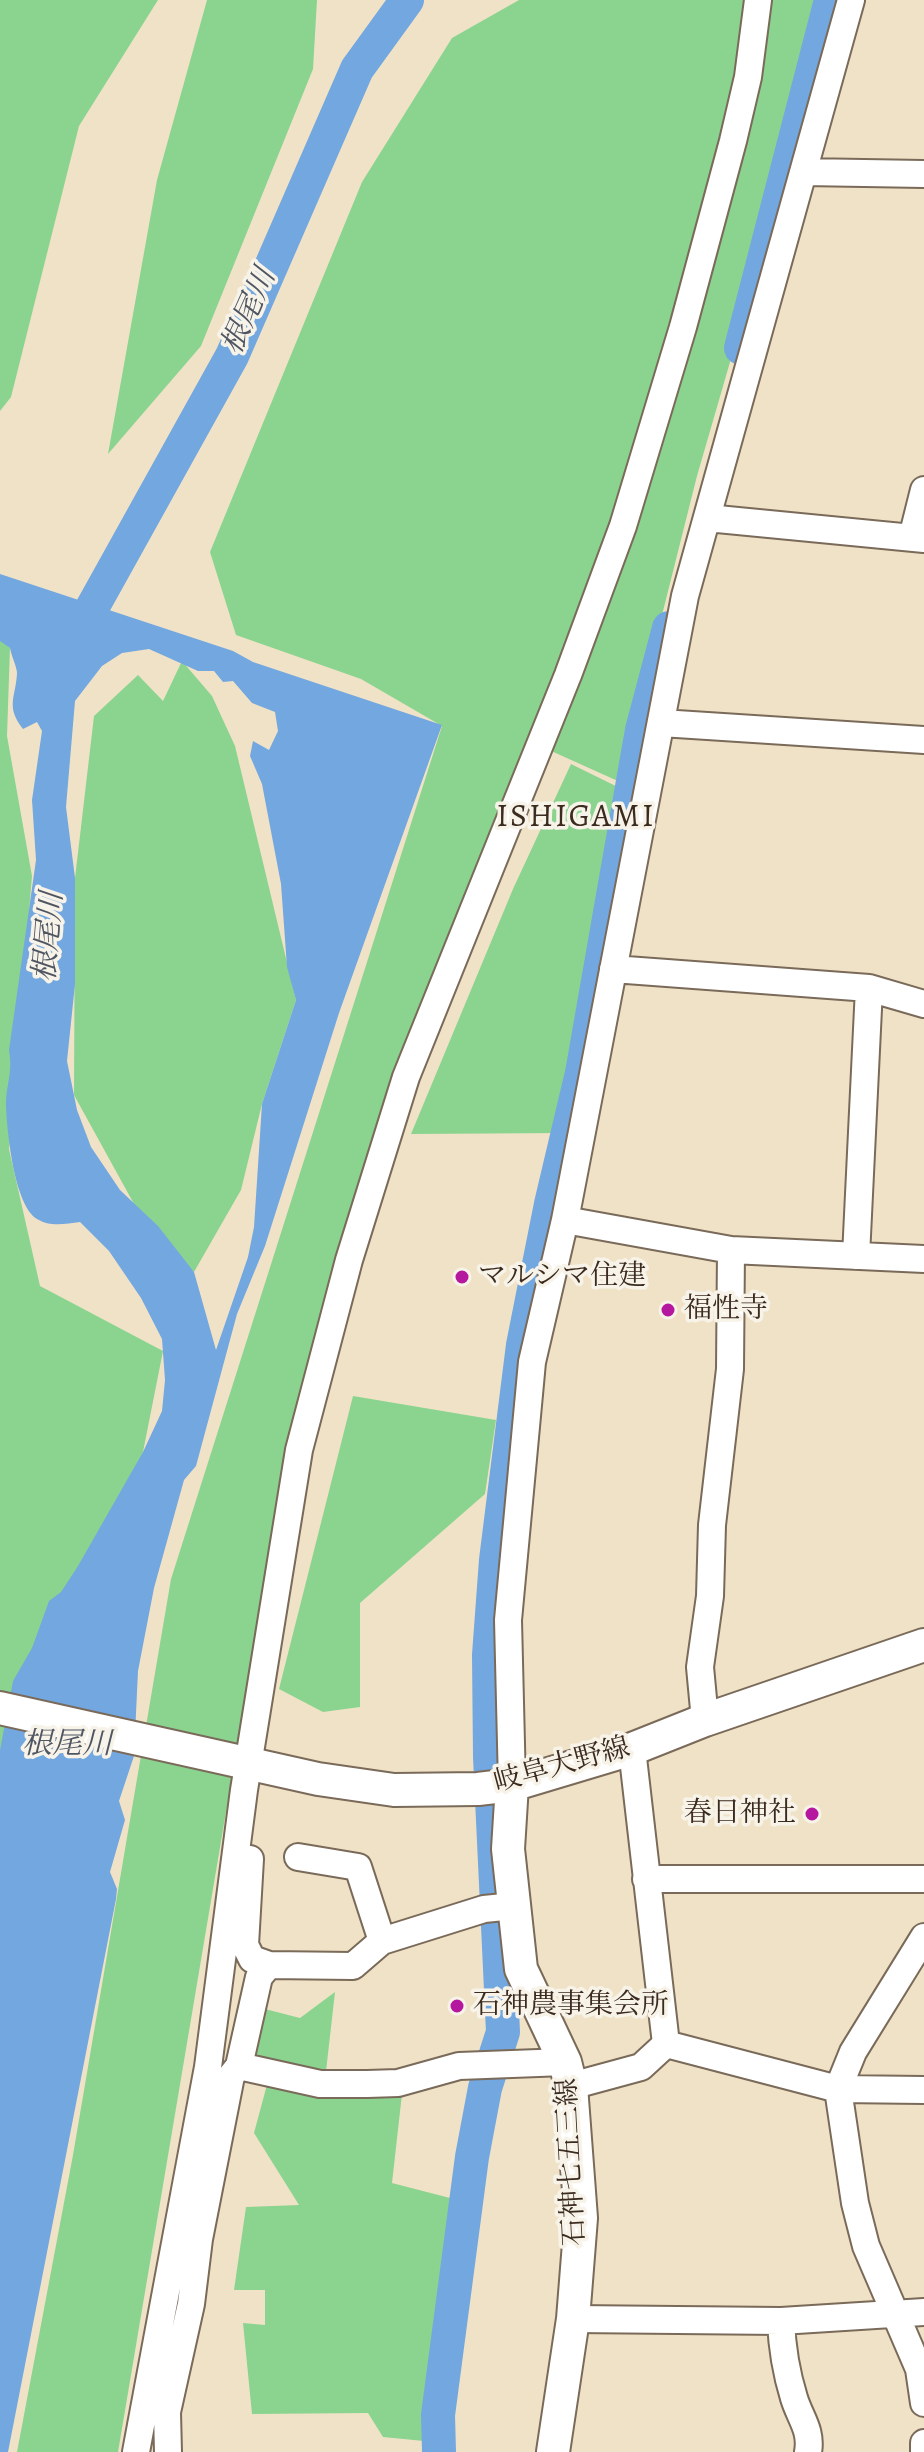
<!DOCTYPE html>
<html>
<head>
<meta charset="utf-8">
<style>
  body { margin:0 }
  canvas { display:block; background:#f0e2c6 }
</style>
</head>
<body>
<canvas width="924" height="2452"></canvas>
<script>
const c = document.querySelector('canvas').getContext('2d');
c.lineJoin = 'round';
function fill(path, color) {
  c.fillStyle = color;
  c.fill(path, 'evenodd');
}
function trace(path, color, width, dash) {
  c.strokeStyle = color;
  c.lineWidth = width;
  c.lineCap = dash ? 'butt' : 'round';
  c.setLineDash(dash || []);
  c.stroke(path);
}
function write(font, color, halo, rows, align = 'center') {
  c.font = font + ' Alegreya,"Noto Serif JP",serif';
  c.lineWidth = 7;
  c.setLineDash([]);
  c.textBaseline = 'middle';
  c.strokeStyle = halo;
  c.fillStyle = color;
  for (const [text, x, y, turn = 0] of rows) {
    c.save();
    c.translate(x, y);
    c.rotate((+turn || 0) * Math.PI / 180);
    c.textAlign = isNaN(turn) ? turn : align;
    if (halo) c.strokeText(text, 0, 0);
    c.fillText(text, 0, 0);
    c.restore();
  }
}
fill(new Path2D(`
  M 0,0 L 158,0 L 79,126 L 11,397 L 0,411 Z
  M 207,0 L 317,0 L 313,69 L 201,346 L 108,454 L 157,180 Z
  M 519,0 L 825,0 L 786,169 L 697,476 L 620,782 L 529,741 L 288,1475 L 241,1723 L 118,2452 L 17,2452 L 73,2155 L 171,1579 L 442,726 L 361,679 L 236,635 L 210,552 L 362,182 L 452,38 Z
  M 0,639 L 10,648 L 7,736 L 32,876 L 9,1149 L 40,1286 L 163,1351 L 143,1452 L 0,1762 Z
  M 182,661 L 212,696 L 235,746 L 296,1000 L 262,1104 L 241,1190 L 194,1272 L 134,1204 L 74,1095 L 75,878 L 94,716 L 138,675 L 163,701 Z
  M 571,764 L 628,792 L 564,1133 L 411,1134 L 513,889 Z
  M 353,1396 L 496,1420 L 485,1494 L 360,1603 L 360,1707 L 323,1712 L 279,1689 Z
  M 335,1992 L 324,2089 L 402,2094 L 392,2183 L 450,2198 L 424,2441 L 383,2437 L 368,2413 L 252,2414 L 243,2323 L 265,2325 L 265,2290 L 234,2290 L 246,2207 L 299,2205 L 254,2133 L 272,2066 L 248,2056 L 261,2008 L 300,2018 Z`), '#8bd490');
fill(new Path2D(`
  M 0,574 L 233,651 L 253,662 L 442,725 L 339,1013 L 265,1246 L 237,1314 L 196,1466 L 184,1480 L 154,1588 L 138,1671 L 134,1756 L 119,1801 L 125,1820 L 110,1872 L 117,1889 L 116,1899 L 8,2452 L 0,2452 L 0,1750 L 13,1681 L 32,1648 L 49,1601 L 61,1592 L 78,1566 L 143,1452 L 162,1411 L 165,1380 L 162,1339 L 141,1298 L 109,1251 L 80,1222 C 65,1224 50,1227 37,1219 C 14,1205 7,1131 6,1106 C 6,1084 13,1074 9,1050 L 36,860 L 32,800 L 42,731 L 37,722 L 23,729 C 5,706 16,697 17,673 C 17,667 11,655 10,648 L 0,641 ZM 149,649 L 198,671 L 214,671 L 223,682 L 233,681 L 252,703 L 275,712 L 278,731 L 269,750 L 253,741 L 250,756 L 262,784 L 281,884 L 287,967 L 296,1000 L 262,1104 L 254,1227 L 248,1257 L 216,1350 L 194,1272 L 158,1226 L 120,1190 L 91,1147 L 77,1110 L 67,1061 L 75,984 L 75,878 L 66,807 L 75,701 L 102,666 L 122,653 Z`), '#73a7e0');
trace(new Path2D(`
  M 741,348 L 831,0
  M 72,644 L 232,356 L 357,69 L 407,0
  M 439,2452 L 438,2415 L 472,2157 L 485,2088 L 503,2032 L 490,1757 L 489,1655 L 496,1560 L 523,1345 L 551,1204 L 582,1073 L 642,730 L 669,628`), '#73a7e0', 34);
const minor = new Path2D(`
  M 804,172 L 924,174
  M 707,518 L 924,539
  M 912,538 L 924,490
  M 661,723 L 924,740
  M 613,969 L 869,988 L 924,1004
  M 565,1220 L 731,1250 L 924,1259
  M 856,1256 L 869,988
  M 705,1720 L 700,1667 L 710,1596 L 712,1525 L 730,1369 L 731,1250
  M 632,1749 L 666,2044
  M 512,1785 L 508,1620 L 532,1362 L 565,1220 L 685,596 L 851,0
  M 298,1857 L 358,1867 L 382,1941
  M 250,1859 L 245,1945 L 252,1959 L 269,1965
  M 646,1879 L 924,1879
  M 924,1937 L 853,2052 L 838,2089 L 855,2203 L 866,2246 L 919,2369 L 924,2403
  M 666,2044 L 838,2089 L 924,2090
  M 239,2066 L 259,1977 L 269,1965 L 353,1966 L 382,1941 L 484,1909 L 514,1906
  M 571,2086 L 641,2067 L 666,2044
  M 573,2319 L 781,2321 L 924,2312
  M 781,2321 C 782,2348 786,2372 794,2398 C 800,2418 812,2430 808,2452
  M 136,2452 L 208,2067 L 244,1790 L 299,1450 L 349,1260 L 406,1077 L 568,675 L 623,526 L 683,327 L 733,141 L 748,77 L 758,0
  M 168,2452 L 167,2412 L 191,2304 L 199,2239 L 231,2076 L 239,2066 L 320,2084 L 367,2084 L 398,2083 L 459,2066 L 565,2062
  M 924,2452 L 924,2443`);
const major = new Path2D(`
  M 0,1708 L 318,1779 L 394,1790 L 478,1789 L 512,1785 L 632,1749 L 705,1720 L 924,1645
  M 512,1785 L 508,1849 L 521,1969 L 565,2062 L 571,2086 L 581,2218 L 573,2319 L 553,2452`);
trace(minor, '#7a6a59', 30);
trace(major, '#7a6a59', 36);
trace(minor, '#fff', 26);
trace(major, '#fff', 32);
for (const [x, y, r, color] of [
  [462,1277,8,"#b5179e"],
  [668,1310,8,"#b5179e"],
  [812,1814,8,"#b5179e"],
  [457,2006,8,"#b5179e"]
]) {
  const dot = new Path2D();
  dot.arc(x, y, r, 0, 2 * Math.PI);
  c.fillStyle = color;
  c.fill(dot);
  trace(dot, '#f7f3e8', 3);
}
write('28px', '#3b2a1e', '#f7f3e8', [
  ["マルシマ住建",478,1277],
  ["福性寺",684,1310],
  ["春日神社",796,1814,"right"],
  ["石神農事集会所",473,2006]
], 'left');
write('28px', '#3b2a1e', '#f7f3e8', [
  ["岐阜大野線",562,1766,-15],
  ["石神七五三線",572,2162,-93]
]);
write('italic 30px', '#4f5662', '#f7f3e8', [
  ["根尾川",250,312,-66],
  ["根尾川",50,937,-85],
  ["根尾川",67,1746]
]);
c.letterSpacing = '2px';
write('32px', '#3b2a1e', '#f7f3e8', [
  ["ISHIGAMI",576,818]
]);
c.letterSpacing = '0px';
</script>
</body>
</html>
